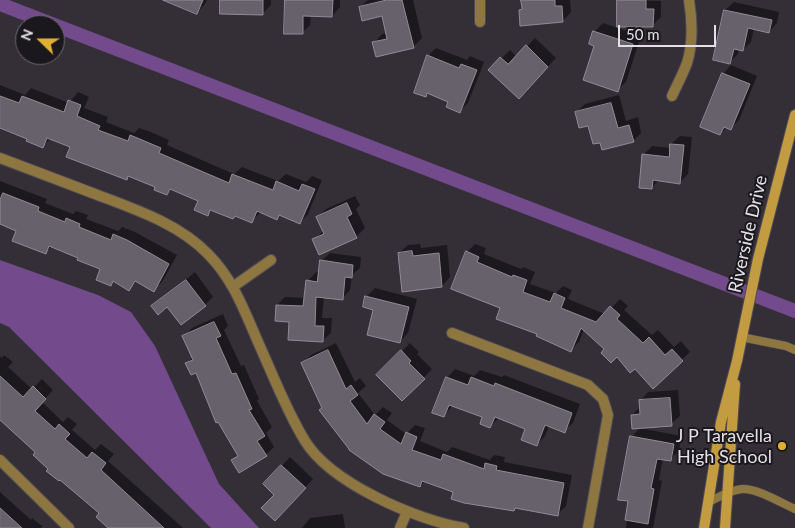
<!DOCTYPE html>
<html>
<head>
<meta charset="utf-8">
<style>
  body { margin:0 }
  #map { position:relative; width:795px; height:528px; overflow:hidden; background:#342f37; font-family:Lato,sans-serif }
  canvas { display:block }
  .north { position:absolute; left:15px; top:15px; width:50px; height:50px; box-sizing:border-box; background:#1a181c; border:1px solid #6b686d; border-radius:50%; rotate:292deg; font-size:14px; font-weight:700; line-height:20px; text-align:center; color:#e4e1e6 }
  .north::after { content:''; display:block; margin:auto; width:18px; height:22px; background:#e1af34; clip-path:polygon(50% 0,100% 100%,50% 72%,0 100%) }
  .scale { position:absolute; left:618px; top:25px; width:98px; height:22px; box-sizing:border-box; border:2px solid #e4e1e6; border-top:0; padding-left:6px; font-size:15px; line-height:18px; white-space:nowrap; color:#e4e1e6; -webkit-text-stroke:4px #1a181c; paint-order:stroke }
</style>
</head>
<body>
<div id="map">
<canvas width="795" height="528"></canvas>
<div class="north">N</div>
<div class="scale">50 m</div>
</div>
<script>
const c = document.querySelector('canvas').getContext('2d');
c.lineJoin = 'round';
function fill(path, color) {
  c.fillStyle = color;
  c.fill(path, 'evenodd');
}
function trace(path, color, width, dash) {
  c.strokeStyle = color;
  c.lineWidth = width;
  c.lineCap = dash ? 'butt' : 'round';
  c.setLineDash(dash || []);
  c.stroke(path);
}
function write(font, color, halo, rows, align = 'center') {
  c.font = font + ' Lato,sans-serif';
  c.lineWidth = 4;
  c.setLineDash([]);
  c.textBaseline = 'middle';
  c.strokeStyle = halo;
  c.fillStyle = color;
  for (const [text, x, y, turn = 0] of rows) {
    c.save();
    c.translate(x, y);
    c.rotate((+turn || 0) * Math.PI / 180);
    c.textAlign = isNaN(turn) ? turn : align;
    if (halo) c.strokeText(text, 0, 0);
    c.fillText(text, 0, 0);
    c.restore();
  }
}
fill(new Path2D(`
  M 0,260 L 98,295 L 131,312 L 155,346 L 219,484 L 259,528 L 211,528 L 9,327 L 0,323 Z`), '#734a8c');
fill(new Path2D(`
  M 179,0 L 207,0 L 205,4 L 197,13 Z
  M 222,0 L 271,0 L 271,5 L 262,14 Z
  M 286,0 L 340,0 L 340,7 L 332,16 L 311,15 L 310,25 L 302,33 Z
  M 368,0 L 413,0 L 422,38 L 413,47 L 374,43 L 382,34 L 387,33 L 382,14 L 360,7 Z
  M 523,0 L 570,0 L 571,12 L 563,21 L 520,10 L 523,7 Z
  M 618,0 L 661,1 L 661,17 L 653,25 Z
  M 734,2 L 779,12 L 777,23 L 769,32 L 754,28 L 751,42 L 743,50 L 739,49 L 738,54 L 730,62 L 715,59 L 725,10 Z
  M 603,23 L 641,36 L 626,82 L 617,90 L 595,45 L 594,32 Z
  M 535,38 L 556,58 L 527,89 L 490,70 L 510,50 L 517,57 Z
  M 436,48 L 467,60 L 470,56 L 484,62 L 468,103 L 460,111 L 450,101 L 429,93 L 425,96 L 428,56 Z
  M 731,65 L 757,76 L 739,120 L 731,128 L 727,127 L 720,134 L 723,74 Z
  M 0,85 L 25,95 L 31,88 L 69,103 L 78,92 L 89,97 L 84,108 L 108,117 L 106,122 L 134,133 L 139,128 L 151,132 L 169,140 L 167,145 L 234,174 L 242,167 L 278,181 L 286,174 L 306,182 L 312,176 L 322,180 L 308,214 L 300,223 L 280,214 L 276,218 L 261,212 L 252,221 L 213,209 L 207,215 L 199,200 L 172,189 L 167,194 L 157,186 L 130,175 L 126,179 L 72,146 L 51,138 L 43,146 L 29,138 L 0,127 Z
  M 619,95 L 626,121 L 638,117 L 641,133 L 633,141 L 601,141 L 576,112 L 585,104 Z
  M 680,136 L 692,137 L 688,174 L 680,182 L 659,180 L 651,188 L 640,186 L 644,154 L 652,146 L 671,148 L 671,144 Z
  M 0,181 L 47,199 L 45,203 L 73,214 L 76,211 L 88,215 L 86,219 L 118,231 L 122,227 L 135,232 L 177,255 L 162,282 L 153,290 L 137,281 L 129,289 L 114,281 L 111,285 L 102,268 L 52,246 L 45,253 L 18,230 L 0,223 Z
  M 355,196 L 360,205 L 356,209 L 365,228 L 356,237 L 314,240 L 324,230 L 318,217 L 326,209 Z
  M 420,244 L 421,248 L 447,245 L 450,277 L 442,286 L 399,253 L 408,245 Z
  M 475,244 L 486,248 L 484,254 L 521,269 L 523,267 L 535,272 L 530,284 L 556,293 L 563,286 L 572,290 L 568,299 L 605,314 L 620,299 L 628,306 L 624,310 L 652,335 L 658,330 L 674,347 L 681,341 L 690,352 L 653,387 L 635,367 L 606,349 L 584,329 L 579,342 L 571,350 L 538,334 L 502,308 L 467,252 Z
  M 330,253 L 361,257 L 360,268 L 352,275 L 350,290 L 342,299 L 324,296 L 322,318 L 332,318 L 331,333 L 322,341 L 290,321 L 277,305 L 285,297 L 305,298 L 308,281 L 316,272 L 320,273 L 321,261 Z
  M 195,272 L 213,297 L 205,305 L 153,307 Z
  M 375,288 L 417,299 L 408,333 L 399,342 L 366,297 Z
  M 223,314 L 228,326 L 224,330 L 241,366 L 244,365 L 259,399 L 257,401 L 272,427 L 266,433 L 274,447 L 266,455 L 233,460 L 238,455 L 197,371 L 187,363 L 193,357 L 184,337 L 192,328 Z
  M 336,343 L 355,382 L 360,378 L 366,386 L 358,393 L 375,415 L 383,407 L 392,413 L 387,420 L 406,434 L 415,425 L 425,428 L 420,441 L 447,452 L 452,447 L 490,460 L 494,455 L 505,457 L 504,462 L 572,475 L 566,506 L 558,514 L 455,491 L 425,481 L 420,486 L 323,408 L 302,364 L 311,355 Z
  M 410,343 L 419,352 L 417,354 L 432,369 L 402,400 L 378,375 Z
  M 4,355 L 13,362 L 8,367 L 32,389 L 42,379 L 53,390 L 42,402 L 63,422 L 68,417 L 77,424 L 72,430 L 95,450 L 101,444 L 114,454 L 108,461 L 183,528 L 109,528 L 101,513 L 50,468 L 37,452 L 0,418 L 0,356 L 2,358 Z
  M 455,369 L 474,376 L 480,370 L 502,377 L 504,375 L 580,404 L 573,423 L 564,431 L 549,426 L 545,436 L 537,445 L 527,428 L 499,418 L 490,426 L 484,417 L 453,405 L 444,416 L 447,378 Z
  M 678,390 L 680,416 L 671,424 L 632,415 L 640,407 L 640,401 L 648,392 Z
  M 640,428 L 681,436 L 679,451 L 670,460 L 663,458 L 659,480 L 662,481 L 653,528 L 626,528 L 629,500 L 631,437 Z
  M 290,457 L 313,479 L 275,519 L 276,495 L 265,484 Z
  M 0,492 L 31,520 L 32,518 L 42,526 L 41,528 L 0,528 Z
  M 343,514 L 345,528 L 302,528 L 310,518 Z`), '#0007');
trace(new Path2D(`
  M 0,4 L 795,311`), '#734a8c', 14);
const building = new Path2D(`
  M 163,0 L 203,0 L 197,14 Z
  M 220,0 L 263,0 L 263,15 L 220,14 Z
  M 285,0 L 333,0 L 332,17 L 303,16 L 303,34 L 284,34 Z
  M 387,0 L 402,0 L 414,48 L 376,57 L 372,42 L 387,39 L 382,16 L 362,21 L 359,7 Z
  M 521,0 L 555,0 L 555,6 L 562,6 L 563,22 L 520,26 L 519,10 L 522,9 Z
  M 617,0 L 646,0 L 646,9 L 654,9 L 653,27 L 617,27 Z
  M 724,10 L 772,20 L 769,33 L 748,28 L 743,51 L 734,49 L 730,64 L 713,60 Z
  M 593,31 L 633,44 L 618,92 L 583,80 L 594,46 L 589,44 Z
  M 526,45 L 548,67 L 519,99 L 488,70 L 500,57 L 508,64 Z
  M 427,55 L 459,68 L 461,64 L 477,70 L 460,113 L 446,107 L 448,102 L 427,93 L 426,97 L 414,93 Z
  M 722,73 L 750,84 L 731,130 L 724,127 L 720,135 L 700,127 Z
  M 0,96 L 19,103 L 22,96 L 64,112 L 68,100 L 81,105 L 77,116 L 100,126 L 98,130 L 128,141 L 130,135 L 142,140 L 161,148 L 159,153 L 229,183 L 232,174 L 273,190 L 276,181 L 299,191 L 302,184 L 315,189 L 300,224 L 279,215 L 277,220 L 257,211 L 252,223 L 235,216 L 233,219 L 210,210 L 208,216 L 194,210 L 198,201 L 170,189 L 167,195 L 154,190 L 155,187 L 128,176 L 127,180 L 66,157 L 70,147 L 47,138 L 43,148 L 26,141 L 27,139 L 0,128 Z
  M 611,103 L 618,128 L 629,125 L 634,142 L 602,150 L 600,143 L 593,144 L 588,126 L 579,128 L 575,112 Z
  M 670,144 L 684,145 L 680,184 L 653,180 L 652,189 L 639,188 L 642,154 L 669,157 Z
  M 3,193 L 39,207 L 38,211 L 65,222 L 66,218 L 80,224 L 79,227 L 111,240 L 113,234 L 127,240 L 169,264 L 154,292 L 135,281 L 129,291 L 113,281 L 111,286 L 96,280 L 100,269 L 77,260 L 78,258 L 49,246 L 46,254 L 12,241 L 16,231 L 0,224 L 0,200 Z
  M 347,203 L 352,214 L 347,217 L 357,238 L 319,255 L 312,239 L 324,234 L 316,217 Z
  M 412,251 L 413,256 L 439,253 L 442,287 L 402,292 L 398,253 Z
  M 466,251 L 479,257 L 477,262 L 512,277 L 513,275 L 527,280 L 523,292 L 550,302 L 554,293 L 565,298 L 561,308 L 596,322 L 610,306 L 620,315 L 617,319 L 643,343 L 649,337 L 665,355 L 672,349 L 683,361 L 653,389 L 635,369 L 630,373 L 617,357 L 611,363 L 601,353 L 604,349 L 581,328 L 571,352 L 536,336 L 537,334 L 496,319 L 500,308 L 451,289 Z
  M 320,260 L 353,265 L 352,278 L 345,277 L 343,300 L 316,297 L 315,326 L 324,326 L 323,342 L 288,340 L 289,322 L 275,321 L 276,305 L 303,306 L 306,280 L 317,282 Z
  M 186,280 L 206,306 L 181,325 L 167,307 L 158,315 L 151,306 Z
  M 365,296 L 409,307 L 400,343 L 367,335 L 373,310 L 363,307 Z
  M 214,322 L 221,336 L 216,338 L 232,374 L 236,373 L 252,409 L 249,410 L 265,436 L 257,441 L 267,456 L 239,473 L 231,460 L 238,456 L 218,422 L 216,423 L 196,373 L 191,375 L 185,363 L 193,360 L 182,336 Z
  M 328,350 L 346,389 L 351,385 L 358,395 L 350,401 L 367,424 L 374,414 L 385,422 L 380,429 L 401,444 L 406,432 L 417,437 L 412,450 L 441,460 L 443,454 L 484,469 L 485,463 L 497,466 L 496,470 L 564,483 L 558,516 L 515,508 L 514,511 L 464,503 L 451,499 L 453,492 L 422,481 L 420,487 L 383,474 L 349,450 L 349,449 L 319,410 L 322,408 L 301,363 Z
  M 401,350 L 411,361 L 409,363 L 425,379 L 402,401 L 376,375 Z
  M 0,376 L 23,397 L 33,386 L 46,399 L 35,411 L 55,429 L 59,424 L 70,434 L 65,439 L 87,458 L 92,452 L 106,463 L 101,470 L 164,528 L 108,528 L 96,517 L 99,513 L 60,480 L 59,481 L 46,471 L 48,469 L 33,455 L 35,452 L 0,420 Z
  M 446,377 L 468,385 L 471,377 L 494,386 L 495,383 L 572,413 L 565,433 L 545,425 L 537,446 L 521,440 L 525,429 L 495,417 L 490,428 L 480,424 L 482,417 L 449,405 L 444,417 L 432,413 Z
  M 670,398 L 672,426 L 632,429 L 631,415 L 640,414 L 639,400 Z
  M 630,436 L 674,444 L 671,461 L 657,459 L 651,488 L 654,489 L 648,524 L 625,520 L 628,501 L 618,500 Z
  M 281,465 L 306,488 L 275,521 L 261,508 L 274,495 L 263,484 Z
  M 0,508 L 22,528 L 0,528 Z`);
fill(building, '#67616b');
trace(building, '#918b95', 1);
const lane = new Path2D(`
  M 741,337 L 786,346 L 795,350
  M 709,502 C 719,497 730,490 742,489 C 757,488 781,503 795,509`);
const street = new Path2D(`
  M 480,0 L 480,22
  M 672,96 C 677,85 683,74 687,63 C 693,44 692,19 689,0
  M 0,158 C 32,170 64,182 95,194 C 134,209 178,223 208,254 C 233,279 244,310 258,342 C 273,375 286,410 305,441 C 331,483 416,520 464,528
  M 234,286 L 271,260
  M 452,333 L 588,385 L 603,399 L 608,415 L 588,528
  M 0,460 L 69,528
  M 400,528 L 407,512`);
const secondary = new Path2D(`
  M 704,528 L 721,422 L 737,361 L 758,259 L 795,115
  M 725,528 L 735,384`);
trace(lane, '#504b53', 9);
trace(street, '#504b53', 12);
trace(secondary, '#504b53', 12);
trace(lane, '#8e7641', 8);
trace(street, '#8e7641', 10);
trace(secondary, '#c39c42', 10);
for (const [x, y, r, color] of [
  [782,446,5,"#e1af34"]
]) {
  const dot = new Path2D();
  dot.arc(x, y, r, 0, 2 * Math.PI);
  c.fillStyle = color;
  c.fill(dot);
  trace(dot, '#1a181c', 2);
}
write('18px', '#e4e1e6', '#1a181c', [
  ["Riverside Drive",748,234,-77]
]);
write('18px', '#e4e1e6', '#1a181c', [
  ["J P Taravella",772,436],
  ["High School",772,457]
], 'right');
</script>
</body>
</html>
